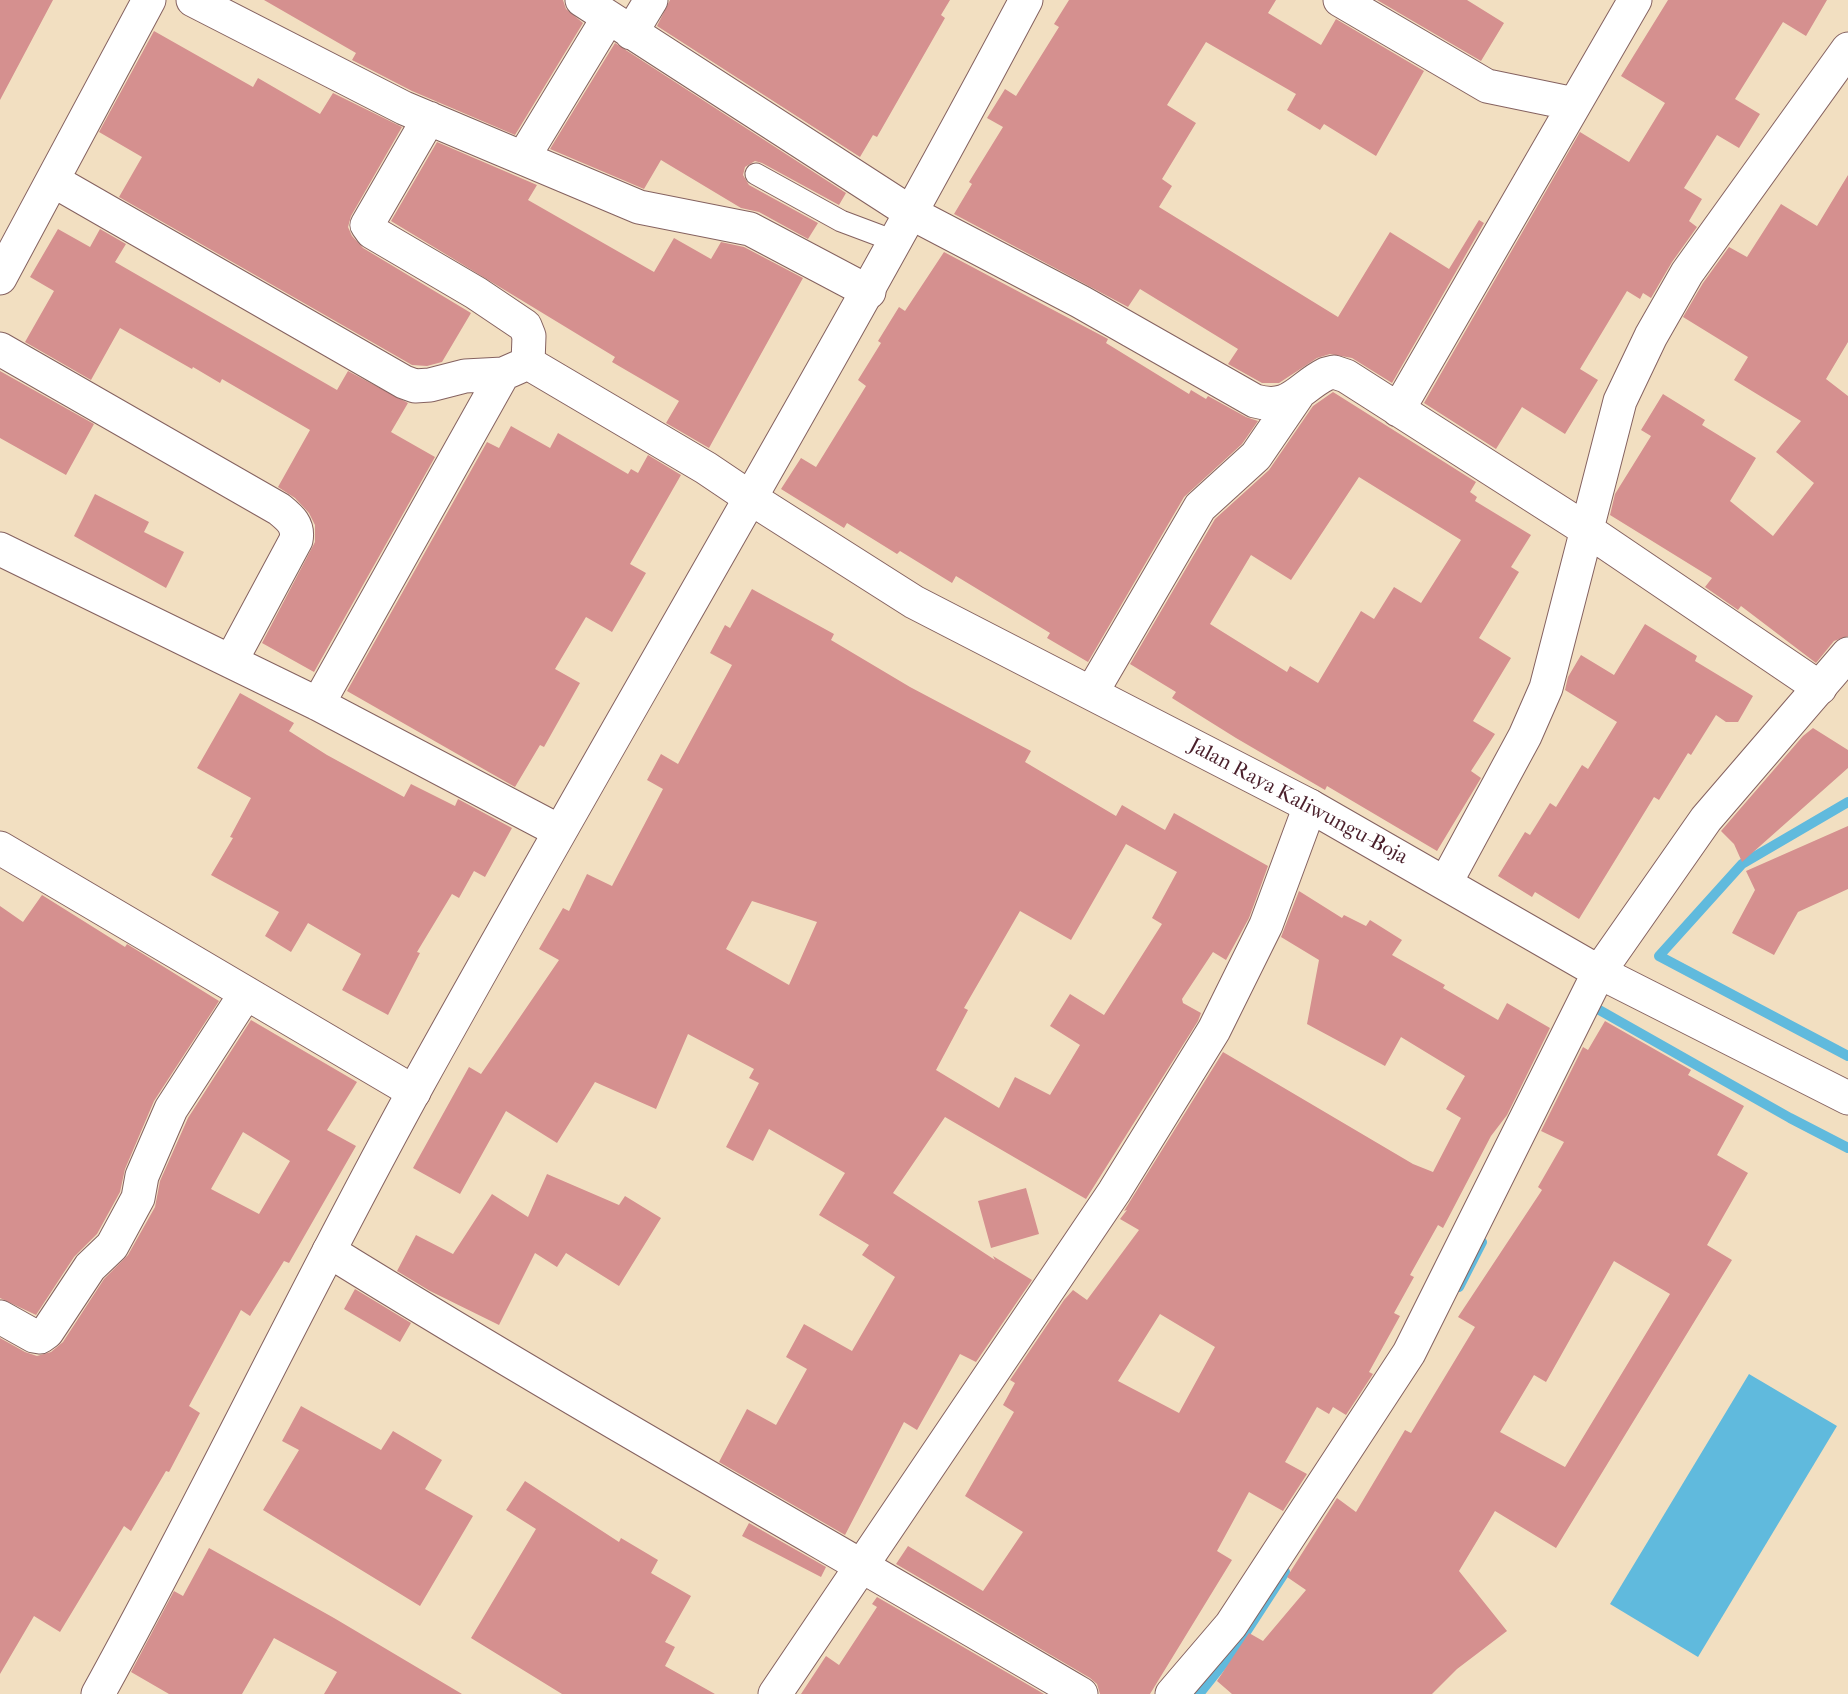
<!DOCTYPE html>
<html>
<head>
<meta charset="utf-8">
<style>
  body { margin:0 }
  canvas { display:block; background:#f2dfc1 }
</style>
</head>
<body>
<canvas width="1848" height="1694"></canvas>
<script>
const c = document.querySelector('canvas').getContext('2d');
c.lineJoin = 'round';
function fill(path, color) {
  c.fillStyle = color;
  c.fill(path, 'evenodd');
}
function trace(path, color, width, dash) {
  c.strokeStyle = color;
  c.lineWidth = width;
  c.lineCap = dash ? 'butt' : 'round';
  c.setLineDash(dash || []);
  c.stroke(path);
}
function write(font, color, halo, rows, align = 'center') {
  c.font = font + ' "IM FELL French Canon",serif';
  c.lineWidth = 6;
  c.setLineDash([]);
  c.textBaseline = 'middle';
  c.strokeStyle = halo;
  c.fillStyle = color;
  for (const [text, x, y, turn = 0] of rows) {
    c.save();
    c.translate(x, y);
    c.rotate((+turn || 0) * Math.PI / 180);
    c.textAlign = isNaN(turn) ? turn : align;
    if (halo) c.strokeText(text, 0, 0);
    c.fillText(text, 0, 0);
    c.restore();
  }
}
fill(new Path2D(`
  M 1749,1374 L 1837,1426 L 1698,1657 L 1610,1604 Z`), '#60badd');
trace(new Path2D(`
  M 1848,802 L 1742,864 L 1659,956 L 1848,1056
  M 1590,1014 L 1594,1007 L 1790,1118 L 1848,1148
  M 1459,1287 L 1482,1242
  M 1199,1694 L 1235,1649 L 1285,1572`), '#60badd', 10);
fill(new Path2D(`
  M 0,0 L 53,0 L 0,100 Z
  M 264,0 L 563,0 L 566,9 L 583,23 L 515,135 L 412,91 L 352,60 L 356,53 Z
  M 670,0 L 950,0 L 941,15 L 945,18 L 877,137 L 873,135 L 860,157 L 657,26 Z
  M 1069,0 L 1276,0 L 1268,13 L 1321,45 L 1336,19 L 1424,71 L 1376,156 L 1324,124 L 1320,130 L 1287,110 L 1296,94 L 1206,42 L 1167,105 L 1196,123 L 1162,179 L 1172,186 L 1159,207 L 1338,317 L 1390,232 L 1449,269 L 1479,220 L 1484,223 L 1392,383 L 1352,358 L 1330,354 L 1317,358 L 1279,383 L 1262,383 L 1228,364 L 1238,349 L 1140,289 L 1128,307 L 954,214 L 972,184 L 969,182 L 1003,127 L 987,118 L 1005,89 L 1016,96 L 1059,27 L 1054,24 Z
  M 1377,0 L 1467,0 L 1504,23 L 1481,61 Z
  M 1668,0 L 1827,0 L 1806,36 L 1783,22 L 1735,99 L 1760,114 L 1739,148 L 1717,135 L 1684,188 L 1702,199 L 1689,221 L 1697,227 L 1672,262 L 1651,298 L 1643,293 L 1640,299 L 1627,291 L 1580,369 L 1598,380 L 1565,434 L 1522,407 L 1496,449 L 1424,403 L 1580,132 L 1629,162 L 1665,103 L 1621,76 Z
  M 154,31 L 253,87 L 258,78 L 320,114 L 333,93 L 402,127 L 351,216 L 348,227 L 352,236 L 363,248 L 471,313 L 442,362 L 427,366 L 412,365 L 119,197 L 142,157 L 99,132 Z
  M 615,43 L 846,193 L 839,205 L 762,163 L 755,161 L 745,167 L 743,175 L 749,185 L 818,223 L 808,239 L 759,212 L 741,208 L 661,160 L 644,189 L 550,149 Z
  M 437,142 L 537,185 L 528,200 L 654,272 L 674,238 L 711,259 L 721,242 L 744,247 L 803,278 L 709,448 L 666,423 L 679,401 L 612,362 L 615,357 L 391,221 Z
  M 1848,175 L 1848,342 L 1826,379 L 1848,396 L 1848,636 L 1834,641 L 1816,663 L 1741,606 L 1738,610 L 1705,587 L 1712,578 L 1610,515 L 1615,494 L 1651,436 L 1641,430 L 1663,394 L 1705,420 L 1702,425 L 1756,458 L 1730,501 L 1773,536 L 1814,483 L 1776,452 L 1801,421 L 1734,380 L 1748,357 L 1683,317 L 1703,283 L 1729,247 L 1747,257 L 1781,204 L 1817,226 Z
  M 58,229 L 90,247 L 100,229 L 126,244 L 115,262 L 337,390 L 348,371 L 408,403 L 391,432 L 435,457 L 314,672 L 262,643 L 315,542 L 315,525 L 309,513 L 295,498 L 278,487 L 310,430 L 222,379 L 220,383 L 193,367 L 192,369 L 120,328 L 91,380 L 25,342 L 54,291 L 30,277 Z
  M 944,252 L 1108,339 L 1106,343 L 1189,394 L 1191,390 L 1206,399 L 1208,396 L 1246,417 L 1258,421 L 1242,444 L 1184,497 L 1088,662 L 1047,638 L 1050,633 L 956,576 L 952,583 L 900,551 L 897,554 L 847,523 L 844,528 L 781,489 L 801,458 L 816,467 L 866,386 L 858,380 L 881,343 L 878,341 L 899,307 L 905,311 Z
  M 0,371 L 94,424 L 66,475 L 0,438 Z
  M 1333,392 L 1476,482 L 1470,492 L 1477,497 L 1475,501 L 1531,535 L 1511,567 L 1519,572 L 1479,638 L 1511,658 L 1473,721 L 1495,734 L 1471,771 L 1481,778 L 1437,851 L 1327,786 L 1325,790 L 1236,738 L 1172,698 L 1176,692 L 1130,664 L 1215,519 L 1269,470 L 1313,406 ZM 1359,477 L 1461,540 L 1421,603 L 1394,587 L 1374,619 L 1361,611 L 1318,683 L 1290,666 L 1287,672 L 1210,624 L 1251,555 L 1291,580 Z
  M 511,426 L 550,448 L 558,433 L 628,474 L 631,469 L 638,473 L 648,455 L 681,475 L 630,564 L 646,573 L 612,632 L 586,617 L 555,669 L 580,683 L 544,747 L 540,745 L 515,787 L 347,691 L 487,442 L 499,448 Z
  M 95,494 L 149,522 L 144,532 L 184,552 L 166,588 L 74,536 Z
  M 752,589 L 834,634 L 831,640 L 910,687 L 1031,751 L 1025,762 L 1116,816 L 1122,805 L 1165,830 L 1174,813 L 1268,866 L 1249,918 L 1226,960 L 1213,952 L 1182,999 L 1183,1003 L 1201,1013 L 1198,1021 L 1086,1199 L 945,1117 L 893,1193 L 995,1260 L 993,1256 L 1032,1280 L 976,1362 L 960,1354 L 917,1430 L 904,1422 L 845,1535 L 719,1462 L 747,1409 L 776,1425 L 807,1369 L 786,1357 L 804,1324 L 852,1351 L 895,1277 L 862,1255 L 869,1245 L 819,1215 L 845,1173 L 769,1129 L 753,1161 L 726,1147 L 759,1083 L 749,1078 L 754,1069 L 688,1034 L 656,1109 L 595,1082 L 557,1143 L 506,1111 L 460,1194 L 413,1168 L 469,1067 L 481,1074 L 559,960 L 539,949 L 563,908 L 569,911 L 587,874 L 612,886 L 663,789 L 647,780 L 661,754 L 678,764 L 732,665 L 710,653 L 725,625 L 730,628 ZM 1126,844 L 1177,872 L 1152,918 L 1162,924 L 1104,1015 L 1070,994 L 1050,1026 L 1080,1045 L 1050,1095 L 1015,1077 L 999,1108 L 936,1070 L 968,1010 L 964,1008 L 1020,911 L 1071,940 ZM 752,901 L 817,922 L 789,985 L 726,949 Z
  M 1645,624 L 1697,656 L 1695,661 L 1753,696 L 1738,722 L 1726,722 L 1716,715 L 1691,755 L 1688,753 L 1659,800 L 1654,797 L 1579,919 L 1535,892 L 1532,897 L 1498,876 L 1525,832 L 1530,835 L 1550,803 L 1556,807 L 1582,765 L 1588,769 L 1617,722 L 1565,690 L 1568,677 L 1581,655 L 1614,675 Z
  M 240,693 L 294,723 L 289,731 L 327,755 L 404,797 L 411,784 L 455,806 L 458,799 L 512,828 L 485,877 L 474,871 L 459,898 L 452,894 L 417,952 L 420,953 L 388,1015 L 342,990 L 361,954 L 308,923 L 291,952 L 265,936 L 279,912 L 211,875 L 233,838 L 230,837 L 251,798 L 197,768 Z
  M 1813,728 L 1848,750 L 1848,768 L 1742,862 L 1734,844 L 1721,831 L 1803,736 Z
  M 1848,826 L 1848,889 L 1798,912 L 1774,955 L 1732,933 L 1755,890 L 1746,871 Z
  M 1299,891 L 1342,918 L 1344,915 L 1366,926 L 1370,920 L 1402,940 L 1392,955 L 1445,985 L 1443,988 L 1498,1020 L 1507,1003 L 1550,1028 L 1507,1115 L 1491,1136 L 1443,1228 L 1438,1225 L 1410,1275 L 1414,1277 L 1394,1313 L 1400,1316 L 1369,1372 L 1373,1374 L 1346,1415 L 1333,1407 L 1329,1414 L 1317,1407 L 1285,1462 L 1307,1474 L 1283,1511 L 1249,1492 L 1217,1551 L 1232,1560 L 1150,1694 L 1100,1694 L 1097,1684 L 1090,1678 L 896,1564 L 908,1546 L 983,1591 L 1023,1532 L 965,1496 L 1014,1412 L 1003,1405 L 1015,1383 L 1010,1380 L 1064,1300 L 1073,1290 L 1087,1300 L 1139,1230 L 1120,1219 L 1127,1210 L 1124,1211 L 1223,1052 L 1413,1164 L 1433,1172 L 1461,1118 L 1446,1109 L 1465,1076 L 1401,1037 L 1385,1066 L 1307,1024 L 1319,960 L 1281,937 ZM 1160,1314 L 1215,1347 L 1179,1413 L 1118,1381 Z
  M 42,895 L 125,947 L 127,944 L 219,1001 L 154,1101 L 125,1169 L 120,1192 L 97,1234 L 74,1257 L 36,1315 L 0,1298 L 0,906 L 23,922 Z
  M 251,1020 L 357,1082 L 327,1130 L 356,1146 L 289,1263 L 284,1261 L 250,1316 L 241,1310 L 189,1406 L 200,1413 L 169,1472 L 166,1471 L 131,1531 L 124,1526 L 60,1632 L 34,1616 L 0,1674 L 0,1338 L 25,1352 L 37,1356 L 51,1352 L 63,1342 L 104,1279 L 128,1255 L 155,1207 L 160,1181 L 188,1118 ZM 243,1132 L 290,1161 L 259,1214 L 211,1189 Z
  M 1605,1021 L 1691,1070 L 1688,1075 L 1744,1106 L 1717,1155 L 1748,1173 L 1707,1245 L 1732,1260 L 1556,1548 L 1495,1511 L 1459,1571 L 1507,1631 L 1457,1669 L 1432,1694 L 1232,1694 L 1217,1681 L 1249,1633 L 1263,1641 L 1306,1590 L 1287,1577 L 1337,1498 L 1356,1512 L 1405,1430 L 1411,1433 L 1475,1327 L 1458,1317 L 1542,1190 L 1538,1187 L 1564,1142 L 1541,1131 L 1583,1047 L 1588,1050 ZM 1614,1261 L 1670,1294 L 1565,1467 L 1500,1432 L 1534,1375 L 1546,1382 Z
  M 547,1174 L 619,1205 L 625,1196 L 661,1218 L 619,1286 L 566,1253 L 557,1267 L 535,1253 L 499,1325 L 430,1291 L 397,1271 L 416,1235 L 453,1254 L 492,1194 L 528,1217 Z
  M 1026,1188 L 1039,1234 L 991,1248 L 978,1201 Z
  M 355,1289 L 411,1323 L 400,1342 L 344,1309 Z
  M 301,1406 L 381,1450 L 393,1431 L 442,1460 L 425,1489 L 473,1516 L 420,1606 L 263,1510 L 299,1450 L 282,1441 Z
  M 525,1481 L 619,1542 L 621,1538 L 658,1560 L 651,1573 L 691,1596 L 665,1642 L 675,1647 L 665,1666 L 715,1694 L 562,1694 L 471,1638 L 536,1529 L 506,1510 Z
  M 749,1523 L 826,1567 L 821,1577 L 742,1536 Z
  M 209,1548 L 334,1618 L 462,1694 L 324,1694 L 337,1672 L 274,1638 L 242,1694 L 169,1694 L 131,1672 L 174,1591 L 183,1596 Z
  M 877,1597 L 977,1655 L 1044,1694 L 801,1694 L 826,1656 L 839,1665 L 877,1607 L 872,1604 Z`), '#d5908f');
const lane = new Path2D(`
  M 756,174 L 841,221 L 897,242`);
const street = new Path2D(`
  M 193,0 L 404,108 L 639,207 L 750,229 L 869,292
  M 582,0 L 913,214 L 1081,302 L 1255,401 C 1291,411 1298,388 1326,374 L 1334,372 L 1346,376 L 1587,530 L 1820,688
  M 1340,0 L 1487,86 L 1574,104
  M 631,33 L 651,0
  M 429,118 L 367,225 L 372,232 L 476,293 L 525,326 L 529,336 L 528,363
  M 523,158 L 608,18
  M 54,181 L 404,382 L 415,386 L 430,385 L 465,376 L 503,374 L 528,363 L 706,468 L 752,499
  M 0,278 L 149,0
  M 0,349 L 279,509 C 290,518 299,525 296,540 L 231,661
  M 1398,410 L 1635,0
  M 0,549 L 318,704 L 559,831
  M 1092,692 L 1200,507 L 1256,456 L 1297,396
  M 318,704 L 503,374
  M 0,848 L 414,1092
  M 1446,882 L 1525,736 L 1546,688 L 1620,401 L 1651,336 L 1687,273 L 1848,49
  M 329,1251 C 576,1404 830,1546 1081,1694
  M 0,1317 L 34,1336 L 40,1337 L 47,1332 L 90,1267 L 112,1246 L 138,1198 L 142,1176 L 171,1109 L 246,993
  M 775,1694 L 1114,1192 L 1214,1030 L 1266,925 L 1310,806`);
const secondary = new Path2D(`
  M 752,499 L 914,602 L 1310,806 L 1599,972 L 1848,1098
  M 1172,1694 L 1231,1625 L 1409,1353 L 1599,972 L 1706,819 L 1848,654`);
const primary = new Path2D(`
  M 98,1694 C 209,1493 307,1285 418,1084 C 619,721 832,366 1026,0`);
trace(lane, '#856260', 23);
trace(street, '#856260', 35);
trace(secondary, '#856260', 35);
trace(primary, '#856260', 35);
trace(lane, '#fff', 21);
trace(street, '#fff', 33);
trace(secondary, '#fff', 33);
trace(primary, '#fff', 33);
write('21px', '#4a1f2b', '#fff', [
  ["Jalan Raya Kaliwungu-Boja",1298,802,28]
]);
</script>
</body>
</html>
